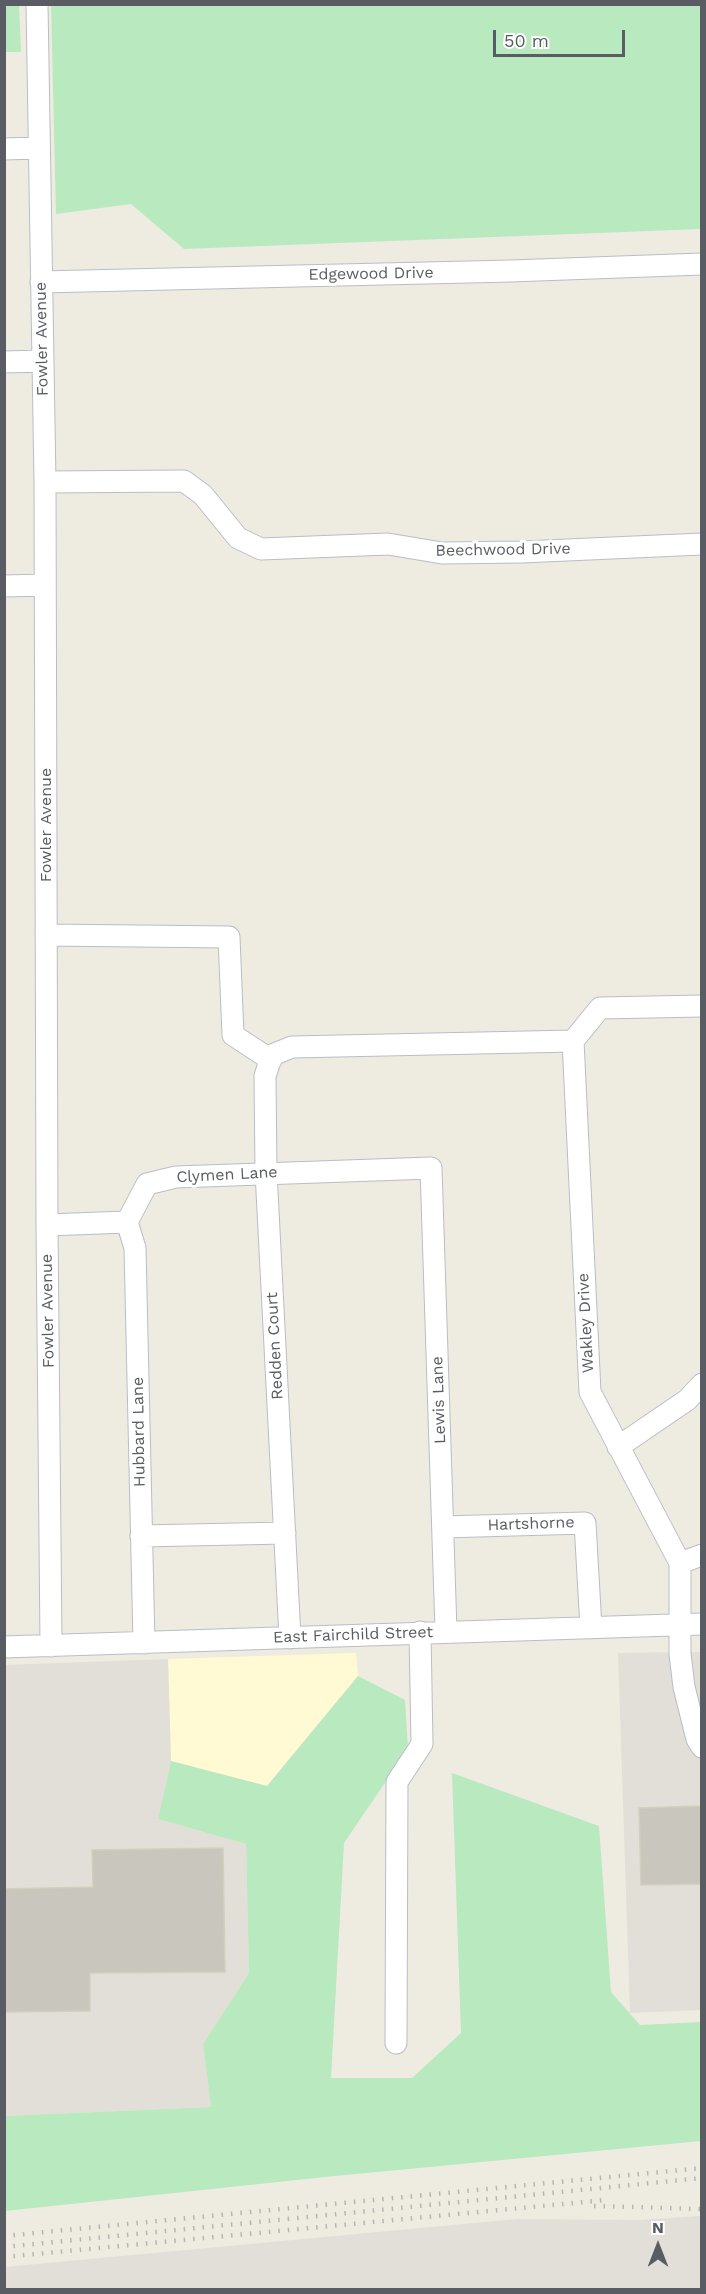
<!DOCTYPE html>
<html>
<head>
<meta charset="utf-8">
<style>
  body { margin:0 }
  #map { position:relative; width:706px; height:2294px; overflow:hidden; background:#eeece0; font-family:"Work Sans",sans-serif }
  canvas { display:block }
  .frame { position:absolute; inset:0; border:6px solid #595c63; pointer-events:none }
  .north { position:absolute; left:628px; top:2216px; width:60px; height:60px; -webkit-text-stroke:4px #fff; paint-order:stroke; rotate:0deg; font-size:16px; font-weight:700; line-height:24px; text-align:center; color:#595c63 }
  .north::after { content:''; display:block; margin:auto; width:21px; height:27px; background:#595c63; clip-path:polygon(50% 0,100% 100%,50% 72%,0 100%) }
  .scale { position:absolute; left:493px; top:30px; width:132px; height:27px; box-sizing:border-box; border:3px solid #595c63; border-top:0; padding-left:8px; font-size:18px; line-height:21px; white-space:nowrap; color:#595c63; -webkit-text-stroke:4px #fff; paint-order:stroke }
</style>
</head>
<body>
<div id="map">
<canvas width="706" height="2294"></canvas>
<div class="frame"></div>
<div class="north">N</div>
<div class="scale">50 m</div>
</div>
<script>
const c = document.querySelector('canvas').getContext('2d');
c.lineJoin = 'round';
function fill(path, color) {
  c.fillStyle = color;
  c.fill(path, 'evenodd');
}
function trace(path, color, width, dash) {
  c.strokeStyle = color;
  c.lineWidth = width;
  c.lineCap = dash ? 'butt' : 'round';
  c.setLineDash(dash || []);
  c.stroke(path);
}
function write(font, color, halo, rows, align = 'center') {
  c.font = font + ' "Work Sans",sans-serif';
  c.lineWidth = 6;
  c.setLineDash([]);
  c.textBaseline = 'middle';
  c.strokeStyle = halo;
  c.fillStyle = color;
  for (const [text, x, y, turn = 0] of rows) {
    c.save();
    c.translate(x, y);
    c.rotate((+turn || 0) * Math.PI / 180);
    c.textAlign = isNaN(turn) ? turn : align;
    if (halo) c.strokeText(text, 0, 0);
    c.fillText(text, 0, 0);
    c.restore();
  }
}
fill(new Path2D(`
  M 356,1653 L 358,1676 L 267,1786 L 171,1761 L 168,1659 Z`), '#fffad4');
fill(new Path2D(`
  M 701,1652 L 701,2010 L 630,2013 L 618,1653 Z
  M 168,1659 L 171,1761 L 158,1819 L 246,1844 L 249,1973 L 203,2044 L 211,2107 L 5,2116 L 4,1665 Z
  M 701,2216 L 701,2289 L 5,2289 L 5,2267 L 517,2219 L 640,2220 Z`), '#e1dfd8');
fill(new Path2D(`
  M 5,4 L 19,5 L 21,52 L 5,52 Z
  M 51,5 L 701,5 L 701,229 L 184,249 L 131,204 L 56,214 Z
  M 358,1676 L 405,1700 L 408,1749 L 344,1843 L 331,2078 L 412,2078 L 461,2033 L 452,1773 L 599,1826 L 611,1992 L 640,2025 L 701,2022 L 701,2141 L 325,2177 L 5,2211 L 4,2116 L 211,2107 L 203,2044 L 249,1973 L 246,1844 L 158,1819 L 171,1761 L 267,1786 Z`), '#b9e9be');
const building = new Path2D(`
  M 702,1806 L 702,1884 L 641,1885 L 639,1808 Z
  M 223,1848 L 225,1972 L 90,1973 L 90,2011 L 4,2012 L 4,1889 L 93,1887 L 92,1850 Z`);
fill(building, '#c9c6bd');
trace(building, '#d3cfbe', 1.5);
const minor = new Path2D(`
  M 37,4 L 45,482 L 47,1225 L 51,1646
  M 4,149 L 38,148
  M 41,282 L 511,271 L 702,264
  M 4,362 L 42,361
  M 45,482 L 184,481 L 203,495 L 238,538 L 261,549 L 388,544 L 442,553 L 522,552 L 702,544
  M 4,586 L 45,585
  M 46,935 L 229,937 L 233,1035 L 271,1060
  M 702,1006 L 600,1008 L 573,1041 L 590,1392 L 680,1563 L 680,1654 L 684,1687 L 697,1739 L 702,1747
  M 127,1222 L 135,1248 L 144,1643
  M 47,1225 L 127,1222 L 147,1184 L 176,1177 L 431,1168 L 446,1631
  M 618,1447 L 687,1400 L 702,1384
  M 443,1527 L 585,1523 L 591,1628
  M 141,1536 L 285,1533
  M 680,1563 L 702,1555
  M 290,1638 L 266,1172 L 265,1076 L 272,1055 L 292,1047 L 573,1041
  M 4,1647 L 702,1624
  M 396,2043 L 397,1782 L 422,1744 L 420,1632`);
trace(minor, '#bbbdc4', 23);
trace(minor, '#fff', 21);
trace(new Path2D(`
  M 594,2206 L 702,2209
  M 4,2236 L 702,2168
  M 4,2247 L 702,2178
  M 4,2257 L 605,2200`), '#b4b5b6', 4.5, [1.5, 8]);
write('16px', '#595c63', '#fff', [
  ["Edgewood Drive",371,274,-1],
  ["Fowler Avenue",42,339,-91],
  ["Beechwood Drive",503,550,-1],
  ["Fowler Avenue",46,825,-90],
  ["Clymen Lane",227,1175,-3],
  ["Fowler Avenue",48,1311,-91],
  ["Wakley Drive",586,1323,-93],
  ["Redden Court",275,1346,-93],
  ["Lewis Lane",439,1400,-92],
  ["Hubbard Lane",139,1432,-91],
  ["Hartshorne",531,1524,-2],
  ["East Fairchild Street",353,1635,-2]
]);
</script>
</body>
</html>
